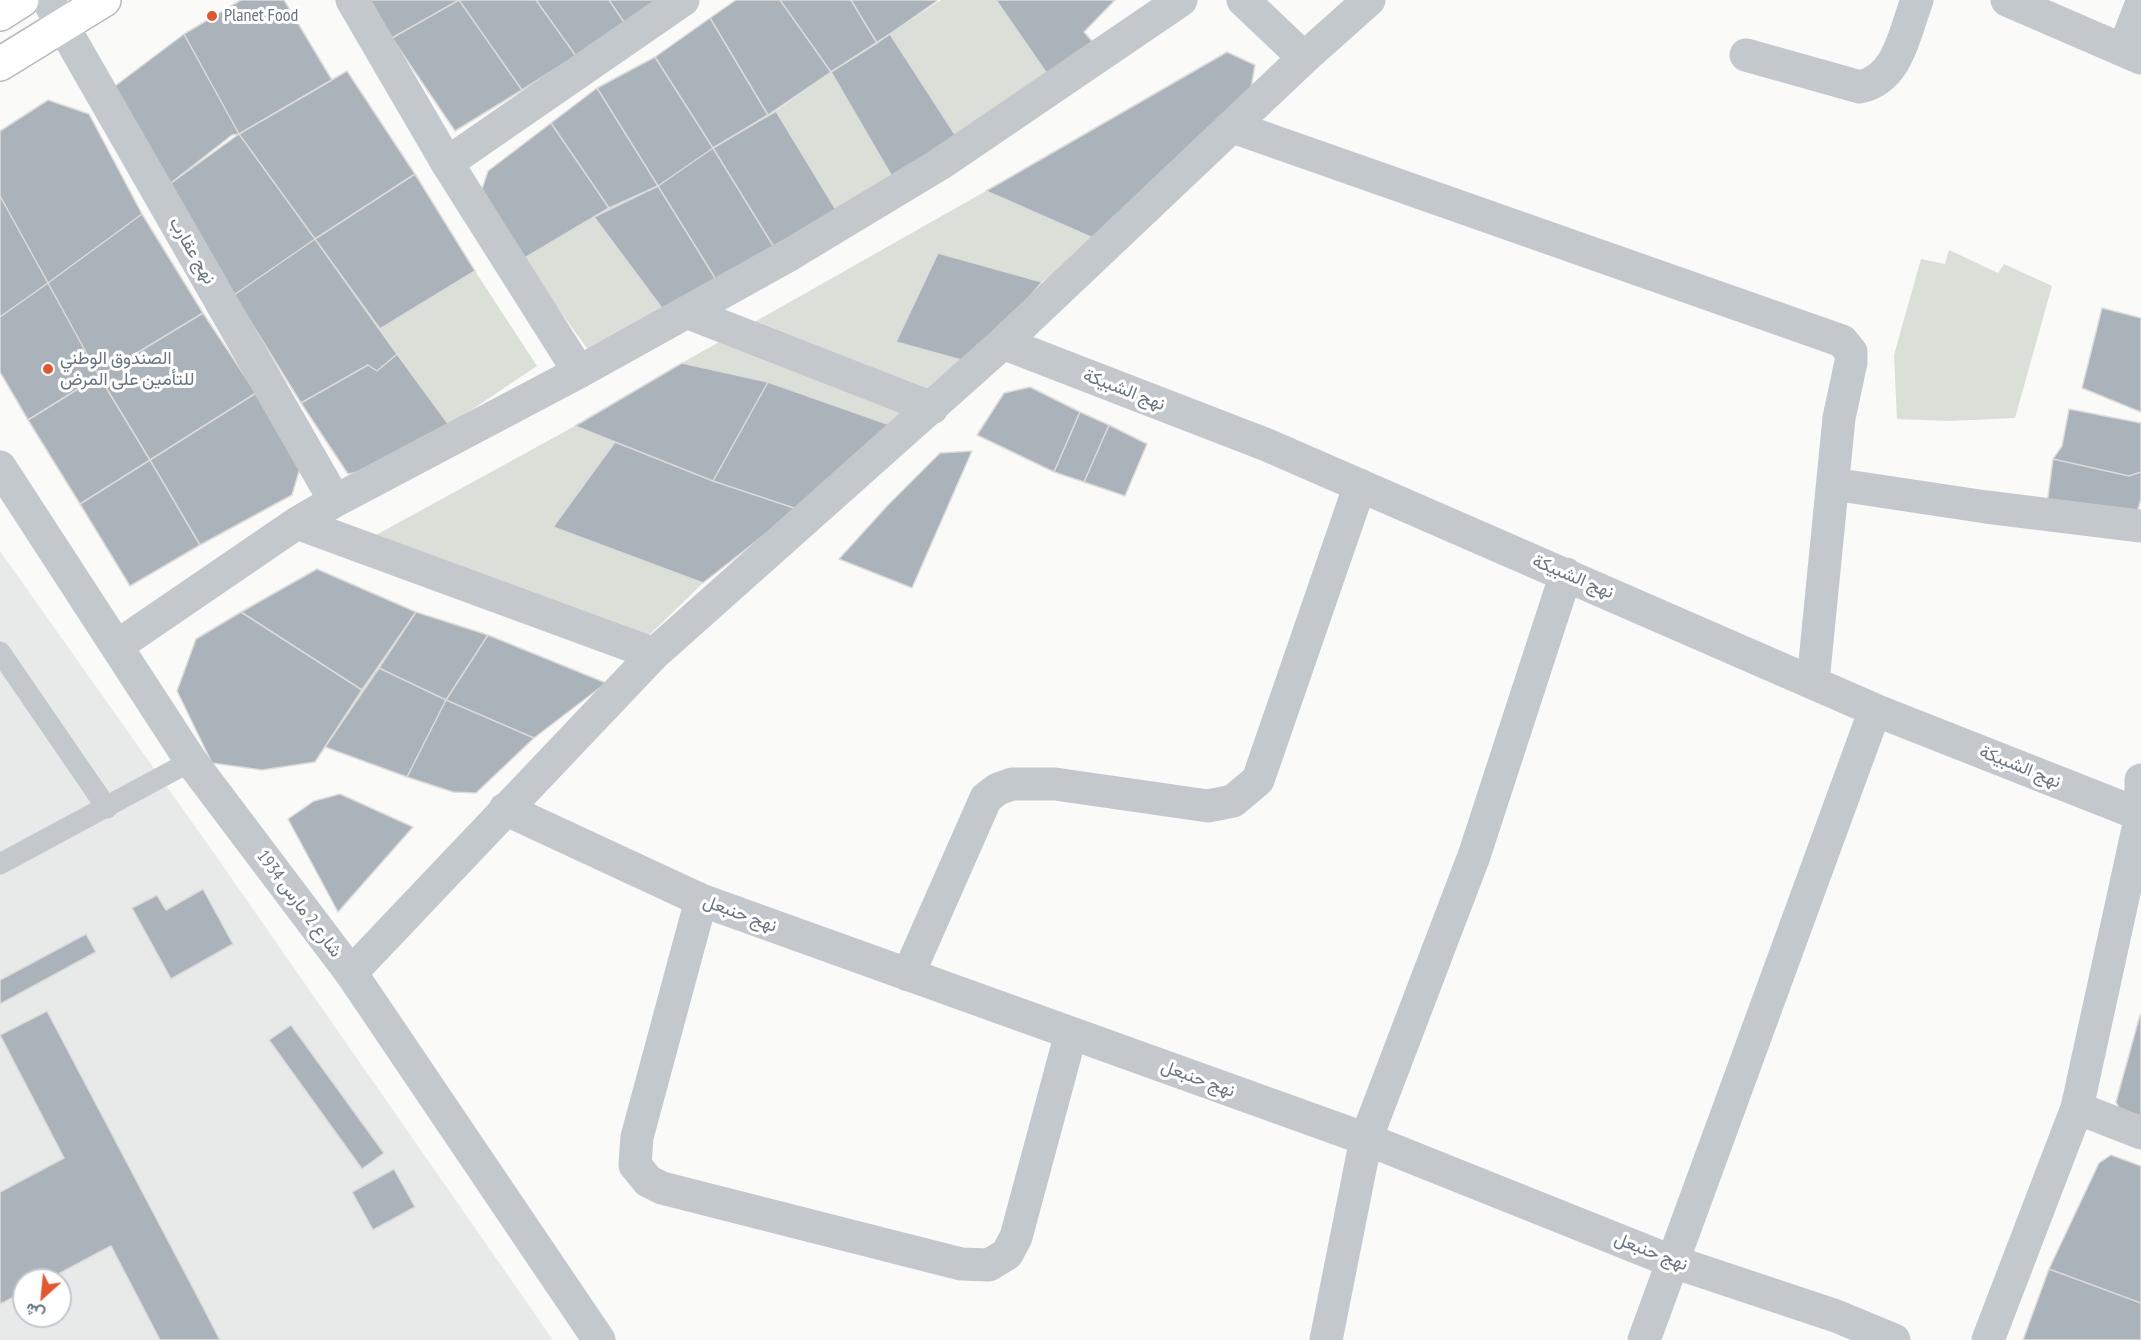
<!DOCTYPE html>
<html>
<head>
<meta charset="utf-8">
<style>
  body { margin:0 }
  #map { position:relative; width:2141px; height:1340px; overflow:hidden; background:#fafaf8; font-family:"PT Sans Narrow",Vazirmatn,sans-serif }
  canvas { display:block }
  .north { position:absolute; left:12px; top:1268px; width:60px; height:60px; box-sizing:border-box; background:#fff; border:2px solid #c1c8cd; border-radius:50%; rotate:207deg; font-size:16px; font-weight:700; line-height:24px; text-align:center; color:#657683 }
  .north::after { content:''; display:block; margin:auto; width:21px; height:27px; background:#e4572e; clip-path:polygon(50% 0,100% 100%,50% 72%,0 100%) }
</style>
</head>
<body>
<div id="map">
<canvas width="2141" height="1340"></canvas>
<div class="north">ش</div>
</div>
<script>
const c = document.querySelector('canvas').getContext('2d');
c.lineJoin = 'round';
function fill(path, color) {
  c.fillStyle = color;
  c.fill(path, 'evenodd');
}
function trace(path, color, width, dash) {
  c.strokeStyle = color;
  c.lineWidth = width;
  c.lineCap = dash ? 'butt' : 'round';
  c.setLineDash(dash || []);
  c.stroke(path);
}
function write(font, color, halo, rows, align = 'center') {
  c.font = font + ' "PT Sans Narrow",Vazirmatn,sans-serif';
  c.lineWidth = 6;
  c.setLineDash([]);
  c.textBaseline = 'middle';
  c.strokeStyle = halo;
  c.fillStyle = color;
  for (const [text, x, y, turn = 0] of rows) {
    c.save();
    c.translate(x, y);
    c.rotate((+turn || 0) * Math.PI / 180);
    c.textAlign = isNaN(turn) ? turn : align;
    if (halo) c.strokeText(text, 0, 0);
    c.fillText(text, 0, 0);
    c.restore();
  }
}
fill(new Path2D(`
  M 0,551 L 216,856 L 553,1340 L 0,1340 ZM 24,1280 L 60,1280 L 60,1316 L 24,1316 Z`), '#e8e9e9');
fill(new Path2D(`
  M 941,0 L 996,0 L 1054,84 L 958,139 L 890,34 Z
  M 831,72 L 895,182 L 838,213 L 776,111 Z
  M 986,191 L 1102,242 L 1042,282 L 938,253 L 897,342 L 972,363 L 890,425 L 768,382 L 682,363 Z
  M 594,217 L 667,315 L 593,357 L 523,259 Z
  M 1949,250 L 1998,273 L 2004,264 L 2052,286 L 2015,418 L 1947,421 L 1897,419 L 1894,355 L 1921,259 L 1945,264 Z
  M 475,271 L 537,366 L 449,425 L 380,329 Z
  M 575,426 L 615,442 L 553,527 L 703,583 L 639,645 L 367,540 Z`), '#dadfd7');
const building = new Path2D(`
  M 241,0 L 284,0 L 332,80 L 239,134 L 184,34 Z
  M 370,0 L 459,0 L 392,38 Z
  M 459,0 L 536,0 L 576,56 L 522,90 Z
  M 459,0 L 522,90 L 455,131 L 392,38 Z
  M 536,0 L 609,0 L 626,25 L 576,56 Z
  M 609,0 L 656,0 L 626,25 Z
  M 736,0 L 780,0 L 831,72 L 768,115 L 710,18 Z
  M 780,0 L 851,0 L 877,43 L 831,72 Z
  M 851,0 L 936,0 L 937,1 L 877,43 Z
  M 996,0 L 1115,0 L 1084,32 L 1099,49 L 1054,84 Z
  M 710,18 L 768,115 L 713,148 L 655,57 Z
  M 184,34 L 239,134 L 232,135 L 167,186 L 111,89 Z
  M 890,34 L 958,139 L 895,182 L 831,72 Z
  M 1227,52 L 1255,65 L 1249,100 L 1102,242 L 986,191 Z
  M 655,57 L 713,148 L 658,186 L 597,88 Z
  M 347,71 L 415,174 L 315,239 L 239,134 Z
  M 597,88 L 658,186 L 609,208 L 551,123 Z
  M 48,100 L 89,114 L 142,214 L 48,283 L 0,196 L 0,131 Z
  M 776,111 L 838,213 L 777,252 L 713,148 Z
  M 551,123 L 609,208 L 523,259 L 482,189 L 488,171 Z
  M 239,134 L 315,239 L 234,295 L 167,186 Z
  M 713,148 L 777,252 L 720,286 L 658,186 Z
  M 415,174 L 475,271 L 380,329 L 315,239 Z
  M 658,186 L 720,286 L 667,315 L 594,217 Z
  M 0,196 L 48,283 L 0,317 Z
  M 142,214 L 203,313 L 99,376 L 48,283 Z
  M 315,239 L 397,354 L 377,371 L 368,365 L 301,403 L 234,295 Z
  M 938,253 L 1042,282 L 972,363 L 896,342 Z
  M 48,283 L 99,376 L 28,420 L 0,372 L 0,317 Z
  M 2102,308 L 2141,318 L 2141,412 L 2082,388 Z
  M 203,313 L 256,393 L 150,460 L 99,376 Z
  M 397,354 L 449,425 L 378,468 L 348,474 L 301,403 L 368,365 L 377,371 Z
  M 682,363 L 768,382 L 713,481 L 575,426 Z
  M 99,376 L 150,460 L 80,504 L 28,420 Z
  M 768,382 L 890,425 L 797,509 L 713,481 Z
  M 1030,387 L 1080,412 L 1054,472 L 977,435 L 1004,393 Z
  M 256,393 L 300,468 L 292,495 L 200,545 L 150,460 Z
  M 2069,409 L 2141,423 L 2141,472 L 2129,476 L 2053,459 L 2062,446 Z
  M 1080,412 L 1109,425 L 1084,482 L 1054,472 Z
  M 1109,425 L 1147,444 L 1125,496 L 1084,482 Z
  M 615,442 L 713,481 L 797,509 L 703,583 L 553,527 Z
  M 972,451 L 912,588 L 839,559 L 888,505 L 940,453 Z
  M 2053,459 L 2129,476 L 2141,472 L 2141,499 L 2136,516 L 2046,512 Z
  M 150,460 L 200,545 L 130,586 L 80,504 Z
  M 317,569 L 416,612 L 362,690 L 241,612 Z
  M 241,612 L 362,690 L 315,762 L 262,770 L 212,763 L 177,691 L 196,639 Z
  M 416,612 L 488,635 L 446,700 L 379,668 Z
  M 488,635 L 606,683 L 534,738 L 446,700 Z
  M 379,668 L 446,700 L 407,777 L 325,747 Z
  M 446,700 L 534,738 L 476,793 L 453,792 L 407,777 Z
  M 340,794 L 413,827 L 338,912 L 288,819 L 314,801 Z
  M 203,889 L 233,944 L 171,979 L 132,908 L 157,895 L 166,910 Z
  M 86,934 L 96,952 L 0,1004 L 0,980 Z
  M 47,1011 L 204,1309 L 220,1340 L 160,1340 L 111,1246 L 47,1280 L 24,1280 L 24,1292 L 0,1304 L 0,1192 L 64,1158 L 0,1035 Z
  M 2140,1015 L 2141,1015 L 2141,1123 L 2123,1115 L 2116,1102 Z
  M 291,1025 L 384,1153 L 362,1169 L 269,1040 Z
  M 2111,1155 L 2141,1166 L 2141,1303 L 2049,1269 L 2099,1163 Z
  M 394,1169 L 415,1207 L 373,1230 L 352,1192 Z
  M 2049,1269 L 2141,1303 L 2141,1340 L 2023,1340 Z`);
fill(building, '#aab3b9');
trace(building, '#dcdcda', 1.5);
const primary = new Path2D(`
  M 0,14 L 22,0
  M 0,64 L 104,0`);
trace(primary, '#b5babe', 36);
trace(new Path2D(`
  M 0,652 L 107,808
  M 0,864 L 191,761`), '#c3c8cc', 21);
trace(new Path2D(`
  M 48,0 L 335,501
  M 352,0 L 447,163 L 579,372
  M 1243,0 L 1304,58
  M 2007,0 L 2141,58
  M 2124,49 L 2141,5
  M 1746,55 L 1860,87 C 1899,78 1904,34 1917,0
  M 1233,127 L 1842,341 L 1851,352 L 1851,362 L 1839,418 L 1813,682
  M 447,163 L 683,0
  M 686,312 L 932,408
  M 1003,343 L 1267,445 L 1875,710 L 2141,815
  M 1833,484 L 1986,507 L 2141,526
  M 297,523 L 654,654
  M 117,646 L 297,523 L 335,501 L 579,372 L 791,254 L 940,164 L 1181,0
  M 505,809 L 701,900 L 1366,1139 L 1671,1261 L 1836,1316 L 1894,1340
  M 701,900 L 637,1137 L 635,1165 L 648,1181 L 662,1188 L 961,1264 L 989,1265 L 1007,1254 L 1016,1237 L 1071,1033
  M 351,973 L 654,654 L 1003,343 L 1304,58 L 1369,0
  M 908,975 L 986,798 L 998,789 L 1012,784 L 1055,784 L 1208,806 L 1233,801 L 1258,780 L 1360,485
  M 2077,1108 L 2141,1133
  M 1326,1340 L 1366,1139 L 1474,856 L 1566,574
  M 1644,1340 L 1875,710
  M 1988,1340 L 2077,1108 L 2141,815 L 2141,780`), '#c3c8cc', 33);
trace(new Path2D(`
  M 0,467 L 191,761 L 351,973 L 599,1340`), '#c3c8cc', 33);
trace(primary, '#fff', 33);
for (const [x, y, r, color] of [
  [212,16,6,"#e4572e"],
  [48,369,6,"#e4572e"]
]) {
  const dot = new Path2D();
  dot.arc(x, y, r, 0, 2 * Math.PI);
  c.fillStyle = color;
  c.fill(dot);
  trace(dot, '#fff', 2);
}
write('18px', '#657683', '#fff', [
  ["Planet Food",224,16],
  ["الصندوق الوطني",60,359],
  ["للتأمين على المرض",60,380]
], 'left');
write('18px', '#657683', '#fff', [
  ["نهج عقارب",192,251,60],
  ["نهج الشبيكة",1124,390,21],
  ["نهج الشبيكة",1573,577,23],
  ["نهج الشبيكة",2020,767,22],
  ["شارع 2 مارس 1934",299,904,53],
  ["نهج حنبعل",740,914,20],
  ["نهج حنبعل",1198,1079,20],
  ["نهج حنبعل",1651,1252,21]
]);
</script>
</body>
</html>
